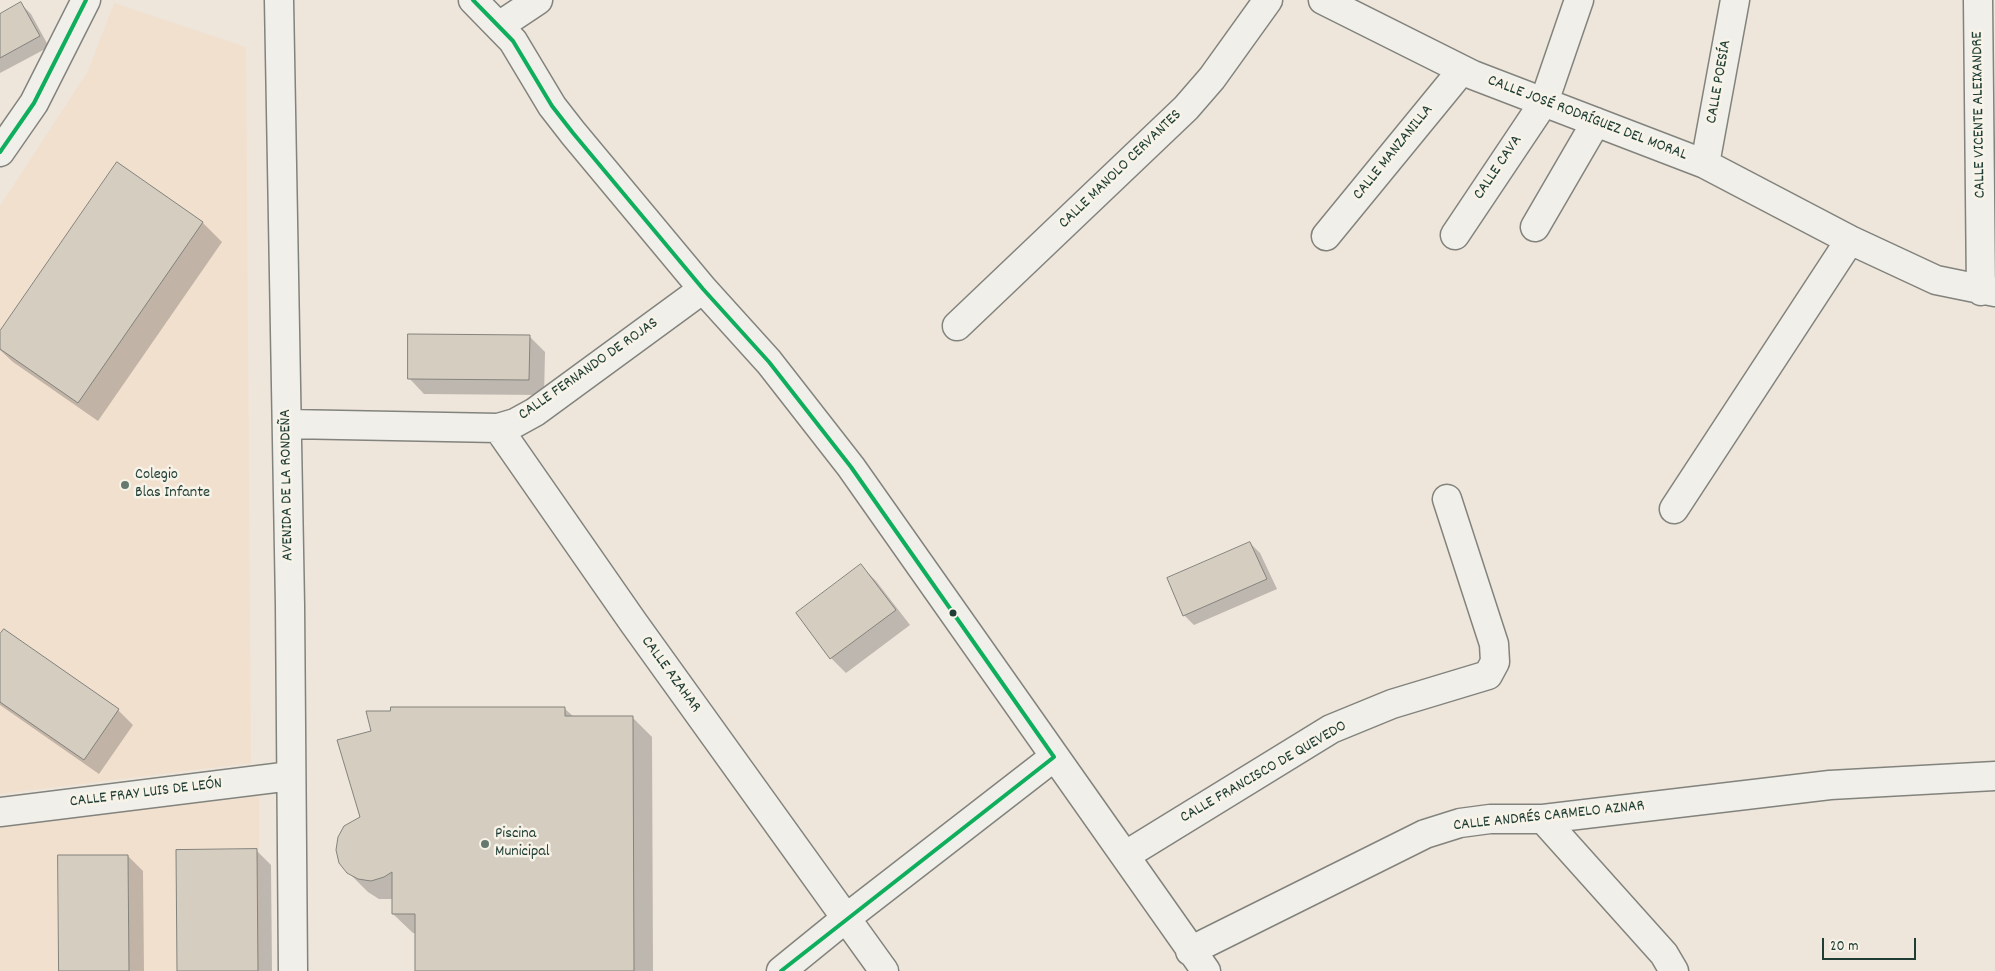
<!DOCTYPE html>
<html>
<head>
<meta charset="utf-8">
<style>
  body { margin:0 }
  #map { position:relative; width:1995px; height:971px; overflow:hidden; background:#eee5db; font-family:Dekko,sans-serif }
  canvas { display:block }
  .scale { position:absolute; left:1822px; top:938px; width:94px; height:22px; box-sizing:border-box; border:2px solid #1f3d34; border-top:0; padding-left:6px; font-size:15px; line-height:18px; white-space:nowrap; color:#1f3d34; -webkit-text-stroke:4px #f7f3e8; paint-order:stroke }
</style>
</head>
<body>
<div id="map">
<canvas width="1995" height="971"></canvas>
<div class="scale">20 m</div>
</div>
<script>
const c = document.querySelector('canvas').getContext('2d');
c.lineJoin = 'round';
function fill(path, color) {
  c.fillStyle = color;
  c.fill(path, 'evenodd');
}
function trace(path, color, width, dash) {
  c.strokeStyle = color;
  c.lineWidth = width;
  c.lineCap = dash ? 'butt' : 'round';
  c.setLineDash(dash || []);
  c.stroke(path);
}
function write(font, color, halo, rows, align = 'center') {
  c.font = font + ' Dekko,sans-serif';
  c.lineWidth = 5;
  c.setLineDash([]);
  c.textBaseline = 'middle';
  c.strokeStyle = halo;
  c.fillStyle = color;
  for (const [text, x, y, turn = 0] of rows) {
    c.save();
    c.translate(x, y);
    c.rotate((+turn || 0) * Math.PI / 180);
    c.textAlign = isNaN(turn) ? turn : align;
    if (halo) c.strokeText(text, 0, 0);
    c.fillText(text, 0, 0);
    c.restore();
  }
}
fill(new Path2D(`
  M 114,3 L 246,47 L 251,763 L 0,794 L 0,206 L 88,71 Z
  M 259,796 L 259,971 L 0,971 L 0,826 Z`), '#f2e0cf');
fill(new Path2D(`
  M 21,4 L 31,14 L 49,47 L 0,73 L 0,15 Z
  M 117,164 L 203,223 L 222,242 L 98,421 L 13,362 L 0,350 L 0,333 Z
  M 529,336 L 545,352 L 544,395 L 424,394 L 409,378 Z
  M 1250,543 L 1260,553 L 1277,589 L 1194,625 L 1184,615 Z
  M 861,566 L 876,581 L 910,625 L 846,673 L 831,658 Z
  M 0,636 L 118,710 L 133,725 L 99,774 L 0,705 Z
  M 564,708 L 574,717 L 632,717 L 652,737 L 653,971 L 416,971 L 416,933 L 413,933 L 393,914 L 393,899 L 379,899 L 368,892 L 348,872 Z
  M 256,850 L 271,865 L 272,971 L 178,971 Z
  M 128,856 L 143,871 L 144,971 L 60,971 Z`), '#0003');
const building = new Path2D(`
  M 21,2 L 40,36 L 0,58 L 0,14 Z
  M 117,162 L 203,222 L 78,403 L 0,349 L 0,331 Z
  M 408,334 L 530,335 L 529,380 L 408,379 Z
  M 1250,542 L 1267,579 L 1183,616 L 1167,578 Z
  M 861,564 L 896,610 L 830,659 L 796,613 Z
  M 4,629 L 119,709 L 84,760 L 0,702 L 0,634 Z
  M 391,707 L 565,707 L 565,716 L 633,716 L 634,971 L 415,971 L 415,914 L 392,914 L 392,872 L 384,877 L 371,881 L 358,879 L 347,873 L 339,863 L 336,850 L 338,837 L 344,826 L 360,817 L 337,740 L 371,731 L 366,711 L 390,711 Z
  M 257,849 L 258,971 L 177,971 L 176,850 Z
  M 58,855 L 128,855 L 129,971 L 59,971 Z`);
fill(building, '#d6cdc1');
trace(building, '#82837d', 1);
const minor = new Path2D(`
  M 279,0 L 290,605 L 293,971
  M 473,0 L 513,41 L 552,106 L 573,133 L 703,289 L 769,362 L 851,467 L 1206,971
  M 1323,0 L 1473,75 L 1705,164 L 1850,240 L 1936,280 L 1995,292
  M 1978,0 L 1981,291
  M 499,26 L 538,0
  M 0,152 L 34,103 L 86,0
  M 1705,164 L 1735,0
  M 1535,227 L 1596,122
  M 1455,235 L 1544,102 L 1579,0
  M 1326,236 L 1462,70
  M 957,326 L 1186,108 L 1212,78 L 1268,0
  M 288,424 L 498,428 L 515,423 L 535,412 L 703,289
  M 498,428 L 633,622 L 884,971
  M 1674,509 L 1850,240
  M 0,812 L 291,776
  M 1543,819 L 1664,954 L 1674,971
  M 1126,855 L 1331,729 L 1392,704 L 1488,675 L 1495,662 L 1494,644 L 1447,499
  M 1190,951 L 1425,834 L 1460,823 L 1490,819 L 1543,819 L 1830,785 L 1995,776
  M 781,971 L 845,919 L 1054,757`);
trace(minor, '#82837d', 31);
trace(minor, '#f1efea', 28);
trace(new Path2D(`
  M 473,0 L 513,41 L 552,106 L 573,133 L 703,289 L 769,362 L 851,467 L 1054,757 L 781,971
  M 0,152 L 34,103 L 86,0`), '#0fae5c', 4);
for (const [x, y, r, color] of [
  [125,485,5,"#67786e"],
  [953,613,4.5,"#1f3d34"],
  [485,844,5,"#67786e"]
]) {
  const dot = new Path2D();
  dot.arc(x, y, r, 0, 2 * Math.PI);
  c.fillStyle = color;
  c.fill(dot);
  trace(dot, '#f7f3e8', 2);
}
write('16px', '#1f3d34', '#f7f3e8', [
  ["CALLE POESÍA",1720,82,-80],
  ["CALLE VICENTE ALEIXANDRE",1980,115,-91],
  ["CALLE JOSÉ RODRÍGUEZ DEL MORAL",1587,119,21],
  ["CALLE MANZANILLA",1394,153,-51],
  ["CALLE CAVA",1499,168,-56],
  ["CALLE MANOLO CERVANTES",1121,170,-44],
  ["CALLE FERNANDO DE ROJAS",589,370,-35],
  ["AVENIDA DE LA RONDEÑA",288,485,-91],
  ["CALLE AZAHAR",670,675,54],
  ["CALLE FRANCISCO DE QUEVEDO",1264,773,-30],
  ["CALLE FRAY LUIS DE LEÓN",146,794,-7],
  ["CALLE ANDRÉS CARMELO AZNAR",1549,817,-6]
]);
write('16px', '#1f3d34', '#f7f3e8', [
  ["Colegio",135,476],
  ["Blas Infante",135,494],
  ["Piscina",495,835],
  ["Municipal",495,853]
], 'left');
</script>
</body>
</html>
